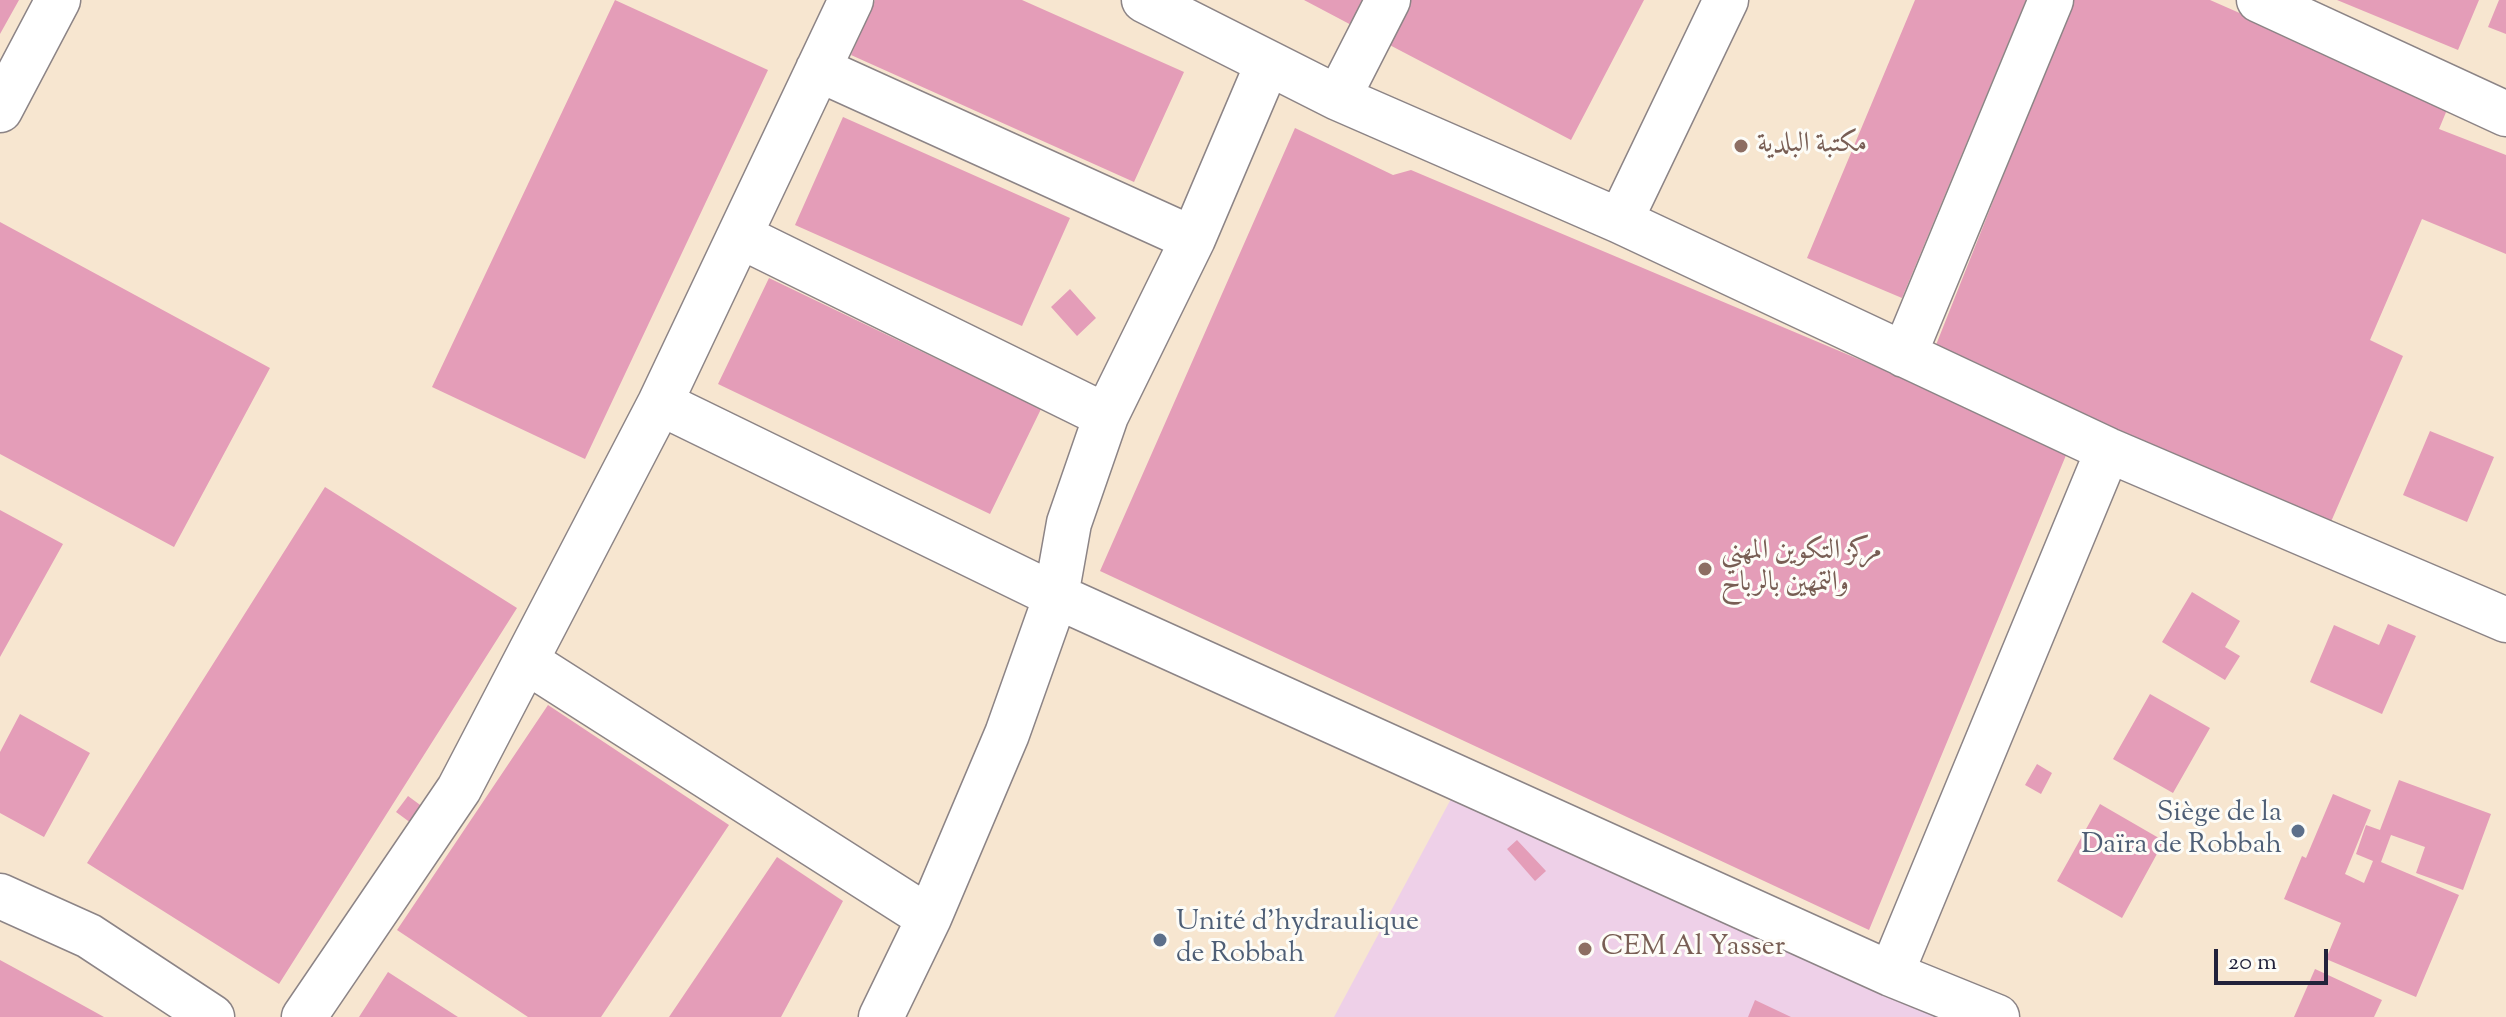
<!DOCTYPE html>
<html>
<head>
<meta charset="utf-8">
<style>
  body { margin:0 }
  #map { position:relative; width:2506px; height:1017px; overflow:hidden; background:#f7e6d0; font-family:"Sorts Mill Goudy",serif }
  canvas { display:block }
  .scale { position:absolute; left:2214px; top:949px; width:114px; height:36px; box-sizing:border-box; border:4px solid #22223b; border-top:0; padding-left:10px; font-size:24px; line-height:28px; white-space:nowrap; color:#22223b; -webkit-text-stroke:6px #fdfcf7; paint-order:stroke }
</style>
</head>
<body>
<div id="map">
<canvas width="2506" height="1017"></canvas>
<div class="scale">20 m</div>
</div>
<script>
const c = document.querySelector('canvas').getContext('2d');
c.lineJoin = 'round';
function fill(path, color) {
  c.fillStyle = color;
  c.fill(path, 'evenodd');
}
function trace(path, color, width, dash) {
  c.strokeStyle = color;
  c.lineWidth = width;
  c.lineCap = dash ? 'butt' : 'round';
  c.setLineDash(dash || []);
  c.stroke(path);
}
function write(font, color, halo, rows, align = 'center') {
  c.font = font + ' "Sorts Mill Goudy",Amiri,serif';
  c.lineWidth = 6;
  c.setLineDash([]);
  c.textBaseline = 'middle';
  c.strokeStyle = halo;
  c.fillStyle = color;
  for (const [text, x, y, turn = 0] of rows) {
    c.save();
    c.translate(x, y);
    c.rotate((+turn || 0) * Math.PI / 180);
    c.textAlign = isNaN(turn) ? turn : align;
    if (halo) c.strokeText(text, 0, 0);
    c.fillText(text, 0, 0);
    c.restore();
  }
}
fill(new Path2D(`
  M 1452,797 L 1954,1017 L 1334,1017 Z`), '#eed0e8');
fill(new Path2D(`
  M 0,0 L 19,0 L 0,34 Z
  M 615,0 L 768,70 L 585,459 L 432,387 Z
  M 875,0 L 1022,0 L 1184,72 L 1134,182 L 851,55 Z
  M 1304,0 L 1371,0 L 1357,28 Z
  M 1403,0 L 1644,0 L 1571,140 L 1382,41 Z
  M 1915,0 L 2026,0 L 1902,298 L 1807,258 Z
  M 2073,0 L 2210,0 L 2449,105 L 2439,129 L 2506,155 L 2506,254 L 2422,219 L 2370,340 L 2403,356 L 2330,524 L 1932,355 Z
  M 2337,0 L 2479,0 L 2458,50 Z
  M 2499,0 L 2506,0 L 2506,34 L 2488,27 Z
  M 843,117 L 1070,218 L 1022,326 L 795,225 Z
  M 1295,128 L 1393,175 L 1411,170 L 2069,448 L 1869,930 L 1100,571 Z
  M 0,222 L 270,368 L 174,547 L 0,454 Z
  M 769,278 L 1041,409 L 990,514 L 718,384 Z
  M 1070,289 L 1096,318 L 1077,336 L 1051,307 Z
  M 2430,431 L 2494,457 L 2467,522 L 2403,495 Z
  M 325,487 L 517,608 L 279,984 L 87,863 Z
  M 0,510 L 63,544 L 0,657 Z
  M 2192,592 L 2240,621 L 2225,647 L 2240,656 L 2225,680 L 2162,642 Z
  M 2388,624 L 2416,636 L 2382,714 L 2310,682 L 2334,625 L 2379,645 Z
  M 2150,694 L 2210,728 L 2173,793 L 2113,759 Z
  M 548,705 L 729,825 L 601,1017 L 528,1017 L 397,930 Z
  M 20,714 L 90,753 L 44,837 L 0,813 L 0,752 Z
  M 2037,764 L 2052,773 L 2041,794 L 2025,785 Z
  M 2399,780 L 2491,814 L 2463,890 L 2416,873 L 2425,847 L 2391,835 L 2381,862 L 2459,895 L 2416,997 L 2326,959 L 2341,923 L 2284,899 L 2302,856 L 2306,858 L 2333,794 L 2371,810 L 2345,874 L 2364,883 L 2373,861 L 2356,854 L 2366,825 L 2380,830 Z
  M 408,796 L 427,810 L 415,826 L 396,812 Z
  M 2100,804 L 2164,841 L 2122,918 L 2057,881 Z
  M 1517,840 L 1546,871 L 1535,881 L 1507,849 Z
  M 777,857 L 843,901 L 781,1017 L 669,1017 Z
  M 0,960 L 46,985 L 104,1017 L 0,1017 Z
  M 2315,969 L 2382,1000 L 2374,1017 L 2294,1017 Z
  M 388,972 L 458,1017 L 359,1017 Z
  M 1755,1000 L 1791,1017 L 1748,1017 Z`), '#e49db8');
const street = new Path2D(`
  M 1144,0 L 1338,98 L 1620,221 L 2108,450 L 2506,620
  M 2259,0 L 2506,114
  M 818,69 L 1193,239
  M 1338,98 L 1388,0
  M 0,110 L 58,0
  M 1620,221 L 1726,0
  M 740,236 L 1106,416
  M 1904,355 L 2051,0
  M 660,403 L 1056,596 L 1891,974 L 1997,1017
  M 526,661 L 929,918
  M 0,896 L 89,936 L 212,1017
  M 1891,974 L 2108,450
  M 304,1017 L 459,789 L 660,403 L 851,0
  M 881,1017 L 929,918 L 1007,734 L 1056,596 L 1069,523 L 1106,416 L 1193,239 L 1267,65`);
trace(street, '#8c8486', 47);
trace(street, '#fff', 44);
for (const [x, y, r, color] of [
  [1741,146,8,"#8d6e63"],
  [1705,569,8,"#8d6e63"],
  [2298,831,8,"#5c6f8a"],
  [1160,940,8,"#5c6f8a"],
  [1585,949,8,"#8d6e63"]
]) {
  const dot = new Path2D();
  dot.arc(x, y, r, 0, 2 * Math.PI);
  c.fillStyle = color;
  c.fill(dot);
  trace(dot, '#fdfcf7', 3);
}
write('28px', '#785e54', '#fdfcf7', [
  ["مكتبة البلدية",1757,146],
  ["مركز التكوين المهني",1721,553],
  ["والتمهين بالرباح",1721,585],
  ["CEM Al Yasser",1601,949]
], 'left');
write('28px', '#4e5e75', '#fdfcf7', [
  ["Siège de la",2282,815],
  ["Daïra de Robbah",2282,847],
  ["Unité d'hydraulique",1176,924,"left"],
  ["de Robbah",1176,956,"left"]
], 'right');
</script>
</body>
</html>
